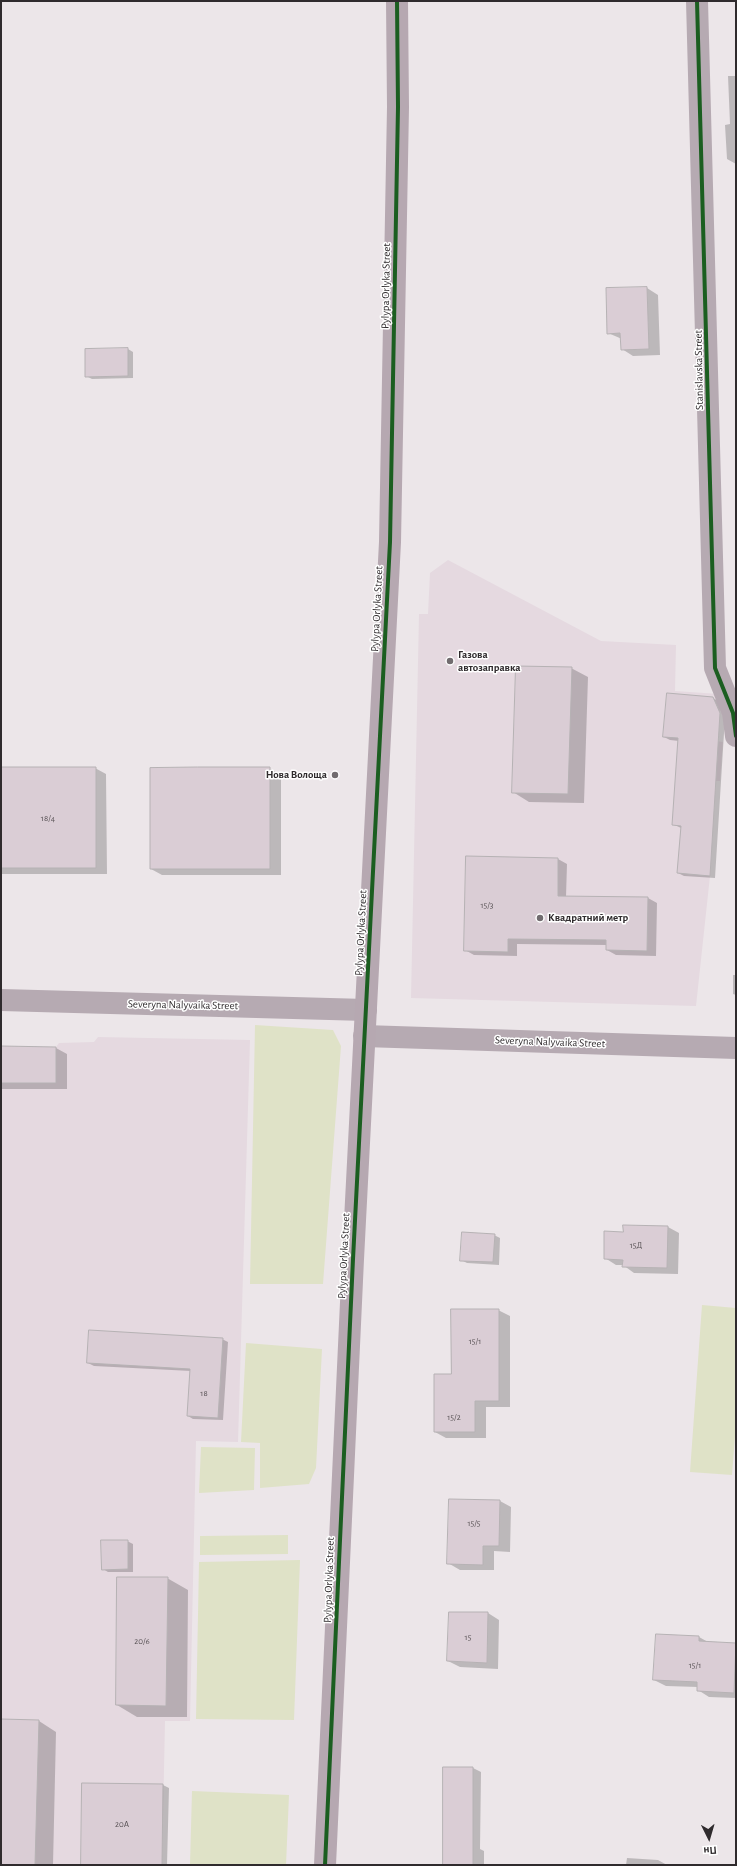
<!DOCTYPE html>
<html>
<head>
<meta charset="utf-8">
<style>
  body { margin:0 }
  #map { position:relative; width:737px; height:1866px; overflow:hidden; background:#ece6e9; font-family:"Alegreya Sans",sans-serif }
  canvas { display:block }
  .frame { position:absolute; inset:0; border:2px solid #2f2b2d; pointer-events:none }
  .north { position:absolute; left:689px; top:1818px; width:40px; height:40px; -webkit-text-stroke:3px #fff; paint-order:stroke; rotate:175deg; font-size:11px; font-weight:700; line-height:16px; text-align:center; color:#2f2b2d }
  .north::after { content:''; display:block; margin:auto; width:14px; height:18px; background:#2f2b2d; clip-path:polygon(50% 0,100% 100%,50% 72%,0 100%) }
</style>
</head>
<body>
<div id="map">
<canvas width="737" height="1866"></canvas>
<div class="frame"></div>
<div class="north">Пн</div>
</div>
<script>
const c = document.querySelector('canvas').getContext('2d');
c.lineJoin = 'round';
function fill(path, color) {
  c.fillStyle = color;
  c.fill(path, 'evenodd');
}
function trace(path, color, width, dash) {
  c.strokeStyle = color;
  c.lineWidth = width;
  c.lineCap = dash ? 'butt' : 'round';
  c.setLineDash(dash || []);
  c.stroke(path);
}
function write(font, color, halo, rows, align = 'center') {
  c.font = font + ' "Alegreya Sans",sans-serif';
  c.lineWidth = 3;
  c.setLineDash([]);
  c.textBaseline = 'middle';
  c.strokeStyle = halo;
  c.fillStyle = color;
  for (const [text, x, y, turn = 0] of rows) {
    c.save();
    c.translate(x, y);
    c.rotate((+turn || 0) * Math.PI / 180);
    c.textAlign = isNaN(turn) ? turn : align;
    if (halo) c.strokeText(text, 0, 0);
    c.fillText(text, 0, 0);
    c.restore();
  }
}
fill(new Path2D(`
  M 448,560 L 601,641 L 676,645 L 675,691 L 719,694 L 721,697 L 717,741 L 723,742 L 720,781 L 716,781 L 710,876 L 696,1006 L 411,998 L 419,614 L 428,614 L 430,573 Z
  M 98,1037 L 250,1040 L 238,1442 L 196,1441 L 190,1721 L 165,1721 L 162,1865 L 1,1865 L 1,1046 L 56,1047 L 59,1043 L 94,1042 Z`), '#e5d9e0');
fill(new Path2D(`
  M 255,1025 L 333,1030 L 341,1046 L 323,1284 L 250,1284 Z
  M 702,1305 L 736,1308 L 736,1424 L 732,1475 L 690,1472 Z
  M 246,1343 L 322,1349 L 316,1468 L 309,1484 L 260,1488 L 260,1443 L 241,1442 Z
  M 201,1447 L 255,1448 L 254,1490 L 199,1493 Z
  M 288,1535 L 288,1554 L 200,1555 L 200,1536 Z
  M 300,1560 L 294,1720 L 196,1719 L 199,1562 Z
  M 192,1791 L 289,1795 L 286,1865 L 190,1865 Z`), '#dfe2c7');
fill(new Path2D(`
  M 728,76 L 736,76 L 736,164 L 727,159 L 725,125 L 730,124 Z
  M 647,288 L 658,295 L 660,355 L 633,356 L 622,349 L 622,339 L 608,333 L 607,289 Z
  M 128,349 L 133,352 L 133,378 L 92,379 L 86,376 Z
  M 571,668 L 588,677 L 584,803 L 529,802 L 513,792 Z
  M 713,698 L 718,701 L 725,717 L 715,878 L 684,876 L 678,873 L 681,828 L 673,824 L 679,741 L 670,740 L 664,737 Z
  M 1,768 L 95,768 L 106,774 L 107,874 L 1,874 Z
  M 269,768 L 281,775 L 281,875 L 162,875 L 151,869 Z
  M 467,857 L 558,859 L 567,864 L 566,897 L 648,898 L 657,903 L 656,956 L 616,955 L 607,950 L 607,945 L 517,944 L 517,956 L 474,955 L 465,950 Z
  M 733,975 L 736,975 L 736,995 L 733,994 Z
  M 1,1047 L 56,1048 L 67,1054 L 67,1089 L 1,1089 Z
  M 668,1227 L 679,1233 L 678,1274 L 634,1273 L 623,1265 L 616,1265 L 605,1258 L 624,1233 Z
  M 494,1235 L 500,1238 L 499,1265 L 467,1263 L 461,1260 Z
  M 498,1310 L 510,1316 L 510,1407 L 486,1407 L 486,1438 L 446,1438 L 435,1432 L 452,1375 Z
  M 222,1339 L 228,1342 L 223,1420 L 193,1419 L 188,1416 L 191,1371 L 94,1366 L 88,1363 Z
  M 500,1501 L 511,1507 L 510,1552 L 494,1551 L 494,1570 L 460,1570 L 448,1563 Z
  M 127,1541 L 133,1544 L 133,1572 L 108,1572 L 103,1569 Z
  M 167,1578 L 188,1590 L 187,1717 L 137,1717 L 117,1705 Z
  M 488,1613 L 499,1620 L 498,1669 L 460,1667 L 448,1661 Z
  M 657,1635 L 699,1637 L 708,1642 L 736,1644 L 736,1698 L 709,1697 L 698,1690 L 698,1687 L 666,1686 L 654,1680 Z
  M 1,1720 L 39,1721 L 56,1732 L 53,1865 L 1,1865 Z
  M 444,1768 L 473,1768 L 481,1772 L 480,1849 L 484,1851 L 484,1865 L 443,1865 Z
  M 83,1784 L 163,1785 L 169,1788 L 167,1865 L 82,1865 Z
  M 627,1858 L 658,1860 L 667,1865 L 626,1865 Z`), '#0003');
const building = new Path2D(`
  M 647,287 L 649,349 L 621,350 L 620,333 L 607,334 L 606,288 Z
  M 128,348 L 128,376 L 85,377 L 85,349 Z
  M 516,666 L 572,667 L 568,794 L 512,793 Z
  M 667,693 L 713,697 L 720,713 L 710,876 L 677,873 L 681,826 L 672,825 L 678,738 L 663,737 Z
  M 1,767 L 96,767 L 96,868 L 1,868 Z
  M 198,767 L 270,767 L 270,869 L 150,869 L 150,768 Z
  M 466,856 L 558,858 L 558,896 L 648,897 L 647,951 L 606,950 L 606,940 L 508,939 L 508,952 L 464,951 Z
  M 1,1046 L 56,1047 L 56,1083 L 1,1083 Z
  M 623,1225 L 668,1226 L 667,1268 L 622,1267 L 623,1260 L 604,1259 L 604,1231 L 623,1232 Z
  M 462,1232 L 495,1234 L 493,1262 L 460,1261 Z
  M 451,1309 L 499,1309 L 499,1401 L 475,1401 L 475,1432 L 434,1432 L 434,1374 L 451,1374 Z
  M 89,1330 L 223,1338 L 218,1418 L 187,1416 L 190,1369 L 87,1363 Z
  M 449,1499 L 500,1500 L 499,1546 L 483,1546 L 483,1565 L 447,1564 Z
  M 101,1540 L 128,1540 L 128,1569 L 102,1570 Z
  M 117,1577 L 168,1577 L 166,1706 L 116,1705 Z
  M 449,1612 L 488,1612 L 487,1663 L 447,1661 Z
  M 656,1634 L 699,1636 L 699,1641 L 736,1643 L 734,1693 L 697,1691 L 697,1682 L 653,1680 Z
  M 1,1719 L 39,1720 L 35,1865 L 1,1865 Z
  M 443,1767 L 473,1767 L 473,1865 L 443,1865 Z
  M 82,1783 L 163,1784 L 162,1865 L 81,1865 Z`);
fill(building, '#dacdd5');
trace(building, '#b6b2b4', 1);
trace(new Path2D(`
  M 697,1 L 715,668 L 733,713 L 736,736
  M 1,1000 L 366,1010`), '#b6aab2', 22);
trace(new Path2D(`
  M 364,1036 L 736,1048`), '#b6aab2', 22);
trace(new Path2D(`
  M 325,1865 L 353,1259 L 390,542 L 398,107 L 397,1`), '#b6a8b1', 22);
trace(new Path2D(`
  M 697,1 L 715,668 L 733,713 L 736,736
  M 325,1865 L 353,1259 L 390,542 L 398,107 L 397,1`), '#1b5e20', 4);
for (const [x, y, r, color] of [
  [450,661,4,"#716c6f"],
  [335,775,4,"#716c6f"],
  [540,918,4,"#716c6f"]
]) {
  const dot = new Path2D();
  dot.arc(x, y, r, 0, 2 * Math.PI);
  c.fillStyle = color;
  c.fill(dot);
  trace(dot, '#fff', 1.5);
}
write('9px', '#5a5457', null, [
  ["18/4",48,818],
  ["15/3",487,905],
  ["15Д",636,1245],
  ["15/1",475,1341],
  ["18",204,1393],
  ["15/2",454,1417],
  ["15/5",474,1523],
  ["15",468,1637],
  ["20/6",142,1641],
  ["15/1",695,1665],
  ["20А",122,1824]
]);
write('11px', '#2f2b2d', '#fff', [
  ["Pylypa Orlyka Street",386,286,-89],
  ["Stanislavska Street",699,370,-91],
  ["Pylypa Orlyka Street",377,609,-87],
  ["Pylypa Orlyka Street",361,933,-87],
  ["Severyna Nalyvaika Street",183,1005,1],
  ["Severyna Nalyvaika Street",550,1042,2],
  ["Pylypa Orlyka Street",344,1256,-87],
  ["Pylypa Orlyka Street",329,1580,-88]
]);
write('bold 11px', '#2f2b2d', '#fff', [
  ["Газова",458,655],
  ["автозаправка",458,668],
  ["Нова Волоща",327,775,"right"],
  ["Квадратний метр",548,918]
], 'left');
</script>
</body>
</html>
